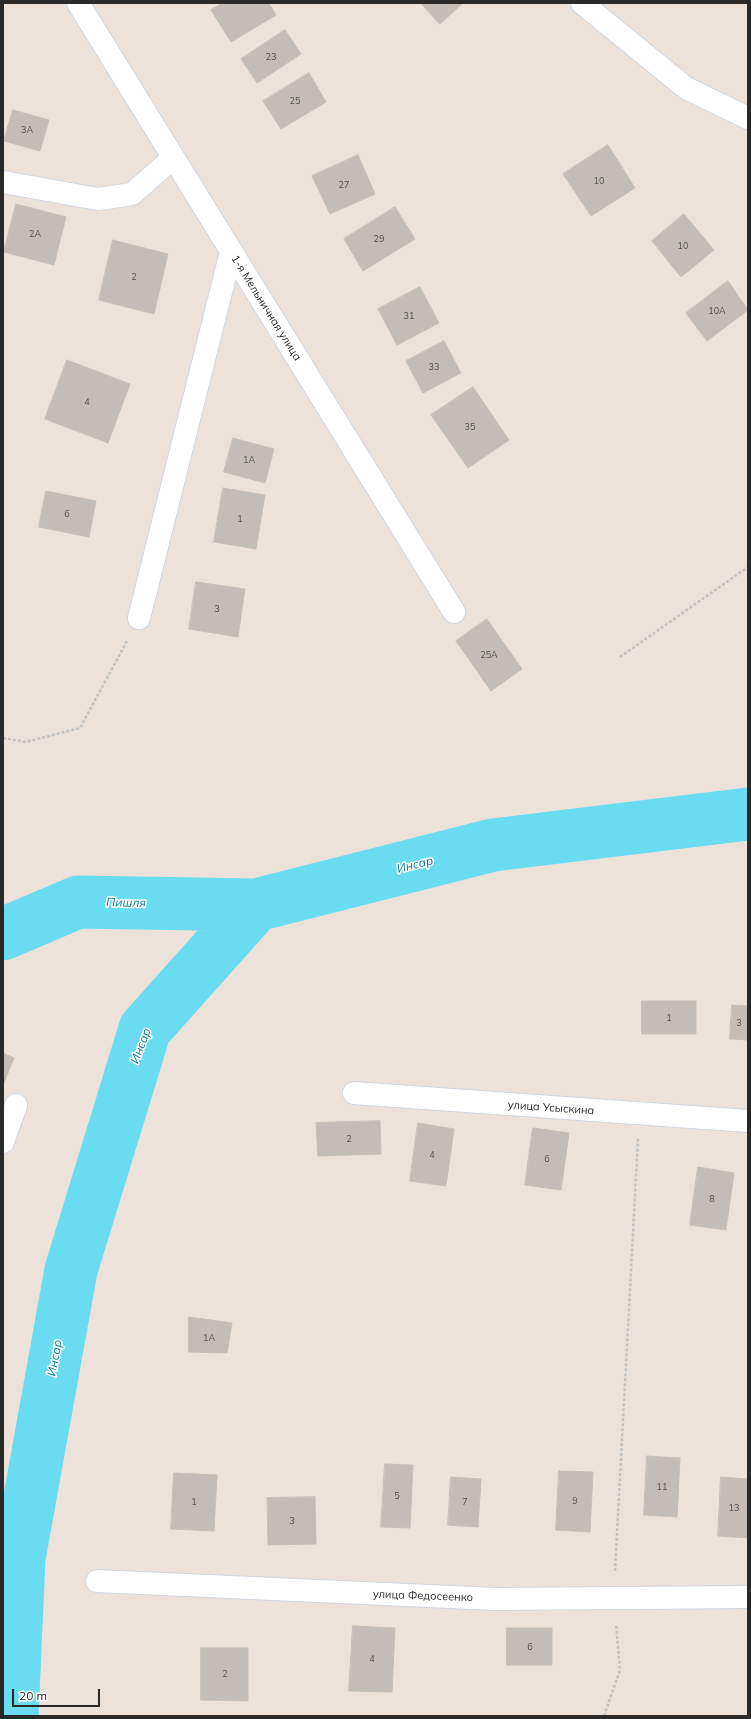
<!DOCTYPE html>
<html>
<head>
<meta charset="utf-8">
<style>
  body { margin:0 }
  #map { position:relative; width:751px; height:1719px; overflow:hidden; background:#ece2da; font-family:Mulish,sans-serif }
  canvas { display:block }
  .frame { position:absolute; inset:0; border:4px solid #292929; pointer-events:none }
  .scale { position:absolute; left:12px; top:1689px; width:88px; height:18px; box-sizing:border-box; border:2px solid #292929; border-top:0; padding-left:5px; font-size:12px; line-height:14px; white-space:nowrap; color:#292929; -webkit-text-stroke:3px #fff; paint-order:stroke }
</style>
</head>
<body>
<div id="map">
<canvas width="751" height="1719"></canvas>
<div class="frame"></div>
<div class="scale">20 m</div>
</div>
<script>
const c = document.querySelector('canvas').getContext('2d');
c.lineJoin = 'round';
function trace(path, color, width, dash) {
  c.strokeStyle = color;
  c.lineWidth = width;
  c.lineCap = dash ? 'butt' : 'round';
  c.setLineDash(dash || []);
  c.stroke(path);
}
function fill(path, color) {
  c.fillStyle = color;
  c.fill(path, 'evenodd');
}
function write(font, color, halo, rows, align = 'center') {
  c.font = font + ' Mulish,sans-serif';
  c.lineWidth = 3;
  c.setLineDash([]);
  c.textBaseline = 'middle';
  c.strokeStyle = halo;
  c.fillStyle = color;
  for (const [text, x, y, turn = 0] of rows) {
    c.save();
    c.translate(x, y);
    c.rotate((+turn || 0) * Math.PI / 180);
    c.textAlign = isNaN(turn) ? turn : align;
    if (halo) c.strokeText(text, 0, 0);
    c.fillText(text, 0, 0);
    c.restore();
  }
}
trace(new Path2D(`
  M 3,934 L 78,902 L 256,905
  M 12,1716 L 19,1558 L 71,1270 L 145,1029 L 256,905 L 493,845 L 748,814`), '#69dcf1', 53);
const building = new Path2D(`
  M 223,3 L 269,3 L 276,15 L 231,42 L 211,10 Z
  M 421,3 L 463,3 L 440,24 Z
  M 285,30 L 301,54 L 257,83 L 241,59 Z
  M 309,73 L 326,102 L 281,129 L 263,101 Z
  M 13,110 L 49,120 L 40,151 L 4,141 Z
  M 608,145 L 635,188 L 591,216 L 563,174 Z
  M 358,155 L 375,194 L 330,214 L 312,176 Z
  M 16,204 L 66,217 L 54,265 L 4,252 Z
  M 395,207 L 415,239 L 363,271 L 344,239 Z
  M 684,214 L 714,250 L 681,277 L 652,241 Z
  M 113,240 L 168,254 L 154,314 L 99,300 Z
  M 728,281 L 748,310 L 707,341 L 686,313 Z
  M 420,287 L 439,323 L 397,345 L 378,309 Z
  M 444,341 L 461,373 L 423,393 L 406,361 Z
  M 67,360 L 130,384 L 108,443 L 45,419 Z
  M 473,387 L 509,440 L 468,468 L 431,415 Z
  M 233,438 L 274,449 L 265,483 L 224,472 Z
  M 223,488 L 265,495 L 256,549 L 214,542 Z
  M 46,491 L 96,501 L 89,537 L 39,527 Z
  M 196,582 L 245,589 L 238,637 L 189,629 Z
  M 487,619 L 522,669 L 491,691 L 456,641 Z
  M 642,1001 L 696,1001 L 696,1034 L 642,1034 Z
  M 732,1005 L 748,1006 L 748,1040 L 730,1039 Z
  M 3,1053 L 14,1058 L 3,1085 Z
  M 380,1121 L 381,1154 L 318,1156 L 316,1123 Z
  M 418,1123 L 454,1129 L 446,1186 L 410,1181 Z
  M 533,1128 L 569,1133 L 561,1190 L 525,1185 Z
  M 698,1167 L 734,1173 L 726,1230 L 690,1225 Z
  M 189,1317 L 232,1323 L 227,1353 L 189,1352 Z
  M 647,1456 L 680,1458 L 677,1517 L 644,1515 Z
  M 385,1464 L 413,1465 L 410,1528 L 381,1527 Z
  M 559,1471 L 593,1472 L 590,1532 L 556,1530 Z
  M 174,1473 L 217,1475 L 214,1531 L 171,1529 Z
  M 451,1477 L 481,1479 L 478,1527 L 448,1525 Z
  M 721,1477 L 748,1479 L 748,1538 L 718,1536 Z
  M 315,1497 L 316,1544 L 268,1545 L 267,1498 Z
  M 353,1626 L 395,1628 L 392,1692 L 349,1691 Z
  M 507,1628 L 552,1628 L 552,1665 L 507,1665 Z
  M 201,1648 L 248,1648 L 248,1701 L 201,1700 Z`);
fill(building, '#c4bcb7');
trace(building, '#c7beb4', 1);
const minor = new Path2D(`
  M 78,3 L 454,612
  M 582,3 L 686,88 L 748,118
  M 3,182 L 98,199 L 132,194 L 173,158
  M 139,618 L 231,252
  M 354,1093 L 748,1121
  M 3,1142 L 16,1105
  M 97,1581 L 495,1599 L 748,1597`);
trace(minor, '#cfd5e2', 24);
trace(new Path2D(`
  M 620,657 L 748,567
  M 3,738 L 26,742 L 80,728 L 127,641
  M 615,1571 L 638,1139
  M 604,1716 L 620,1670 L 616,1624`), '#c3c3c3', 2.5, [3, 2]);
trace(minor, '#fff', 22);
write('9px', '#504e4c', null, [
  ["23",271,57],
  ["25",295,101],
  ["3А",27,130],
  ["10",599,181],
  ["27",344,185],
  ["2А",35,234],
  ["29",379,239],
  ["10",683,246],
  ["2",134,277],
  ["10А",717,311],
  ["31",409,316],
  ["33",434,367],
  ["4",87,402],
  ["35",470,427],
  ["1А",249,460],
  ["6",67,514],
  ["1",240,519],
  ["3",217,609],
  ["25А",489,655],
  ["1",669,1018],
  ["3",739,1023],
  ["2",349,1139],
  ["4",432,1155],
  ["6",547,1159],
  ["8",712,1199],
  ["1А",209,1338],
  ["11",662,1487],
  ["5",397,1496],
  ["9",575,1501],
  ["1",194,1502],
  ["7",465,1502],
  ["13",734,1508],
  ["3",292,1521],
  ["6",530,1647],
  ["4",372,1659],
  ["2",225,1674]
]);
write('11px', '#292929', '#fff', [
  ["1-я Мельничная улица",266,308,58],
  ["улица Усыскина",551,1108,4],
  ["улица Федосеенко",423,1596,2]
]);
write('italic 12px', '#0a7a9b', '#fff', [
  ["Инсар",415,865,-14],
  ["Пишля",126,903,1],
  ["Инсар",141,1046,-69],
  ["Инсар",55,1358,-80]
]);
</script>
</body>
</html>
